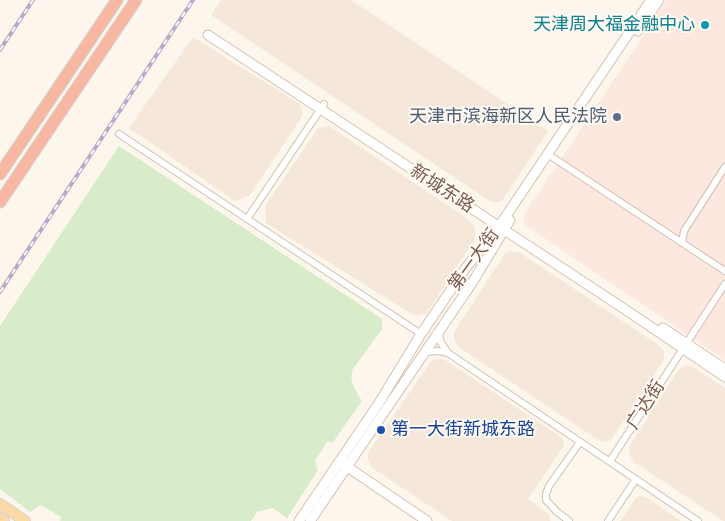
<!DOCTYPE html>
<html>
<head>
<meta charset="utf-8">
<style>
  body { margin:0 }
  canvas { display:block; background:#fdf6ec }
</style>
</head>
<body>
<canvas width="725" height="521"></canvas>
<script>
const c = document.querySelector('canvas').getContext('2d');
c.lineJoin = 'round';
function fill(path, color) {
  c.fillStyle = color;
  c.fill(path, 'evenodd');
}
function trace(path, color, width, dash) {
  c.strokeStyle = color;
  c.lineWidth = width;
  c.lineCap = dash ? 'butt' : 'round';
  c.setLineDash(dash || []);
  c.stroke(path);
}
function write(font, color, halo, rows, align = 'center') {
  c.font = font + ' "Fira Sans Condensed","Noto Sans SC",sans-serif';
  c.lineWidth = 4;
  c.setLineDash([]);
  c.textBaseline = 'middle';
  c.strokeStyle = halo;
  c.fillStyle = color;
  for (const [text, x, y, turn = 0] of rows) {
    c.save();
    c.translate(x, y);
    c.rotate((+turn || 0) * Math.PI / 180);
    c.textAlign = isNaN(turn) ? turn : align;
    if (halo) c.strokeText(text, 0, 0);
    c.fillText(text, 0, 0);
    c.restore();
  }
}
fill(new Path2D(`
  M 221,0 L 351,0 L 548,131 L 501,202 L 491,202 L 211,15 Z
  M 193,37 L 300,104 L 303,115 L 249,196 L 235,201 L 129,128 Z
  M 329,126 L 468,219 L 475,228 L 475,239 L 426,314 L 416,316 L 410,313 L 266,223 L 265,206 L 318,128 Z
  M 510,251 L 519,252 L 660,346 L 664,351 L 664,360 L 611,440 L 605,442 L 597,439 L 460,348 L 454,339 L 454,332 L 504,255 Z
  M 439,359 L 445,360 L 561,437 L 564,442 L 563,447 L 528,499 L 549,514 L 551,521 L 452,521 L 371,467 L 368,460 L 368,453 L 431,361 Z
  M 686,365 L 693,367 L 725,388 L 725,521 L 723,521 L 634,462 L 630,456 L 629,447 L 679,369 Z
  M 640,496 L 646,497 L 681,521 L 620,521 L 636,498 Z`), '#f5e8da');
fill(new Path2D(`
  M 667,0 L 725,0 L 725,360 L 525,225 L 524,219 L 524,214 Z`), '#fde8e0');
fill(new Path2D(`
  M 119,146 L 382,319 L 382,329 L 353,369 C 348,381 356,390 362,401 L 333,442 L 327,442 L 315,461 L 318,470 L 287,518 L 273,508 L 257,512 L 251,521 L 60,521 L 61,517 L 41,505 L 30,512 L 0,489 L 0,326 Z`), '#d8ecc9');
const street = new Path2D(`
  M 119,134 L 421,334
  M 552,157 L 725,271
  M 247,219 L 324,104
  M 682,243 L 684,231 L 725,167
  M 439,332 L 440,341 L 448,353
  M 425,352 L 439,351 L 448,353 L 698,521
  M 610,461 L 725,284
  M 569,521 L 557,512 L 546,500 L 546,494 L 549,486 L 580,442
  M 608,521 L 636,479`);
const secondary = new Path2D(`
  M 638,31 L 659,0
  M 208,35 L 626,310 L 725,377
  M 663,328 L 725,369
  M 343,464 L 427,521
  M 299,521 L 379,403 L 421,334 L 465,269 L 502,222 L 651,0
  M 310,521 L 472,283 L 510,220`);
const primary = new Path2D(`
  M 0,504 L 25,521
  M 0,518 L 4,521`);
const highway = new Path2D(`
  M 0,174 L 117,0
  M 0,202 L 136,0`);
trace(street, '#d1beb0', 8);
trace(secondary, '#d6c0b0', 11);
trace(primary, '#dad1cd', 12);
trace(highway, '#dad1cd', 13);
trace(street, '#fff', 6);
trace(secondary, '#fff', 9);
trace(primary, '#fbd9a5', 10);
trace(highway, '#f7b7a3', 11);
const rail = new Path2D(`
  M 0,50 L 33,0
  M 0,292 L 193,0`);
trace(rail, '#b9a8c9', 4);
trace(rail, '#fffaf3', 2, [5.5]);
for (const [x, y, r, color] of [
  [705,25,5,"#0f9aa8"],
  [617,117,5,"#5c6f8a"],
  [381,430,5,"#1a4fb4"]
]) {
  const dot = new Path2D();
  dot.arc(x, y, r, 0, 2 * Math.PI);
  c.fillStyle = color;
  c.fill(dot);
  trace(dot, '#fffaf3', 2);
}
write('18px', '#0d838f', '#fffaf3', [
  ["天津周大福金融中心",695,25]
], 'right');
write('18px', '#4e5e75', '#fffaf3', [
  ["天津市滨海新区人民法院",607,117]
], 'right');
write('18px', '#7a5c4d', '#fffaf3', [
  ["新城东路",442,189,33],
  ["第一大街",474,260,-54],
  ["广达街",646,405,-57]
]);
write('18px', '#164399', '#fffaf3', [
  ["第一大街新城东路",391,430]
], 'left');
</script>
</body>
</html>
